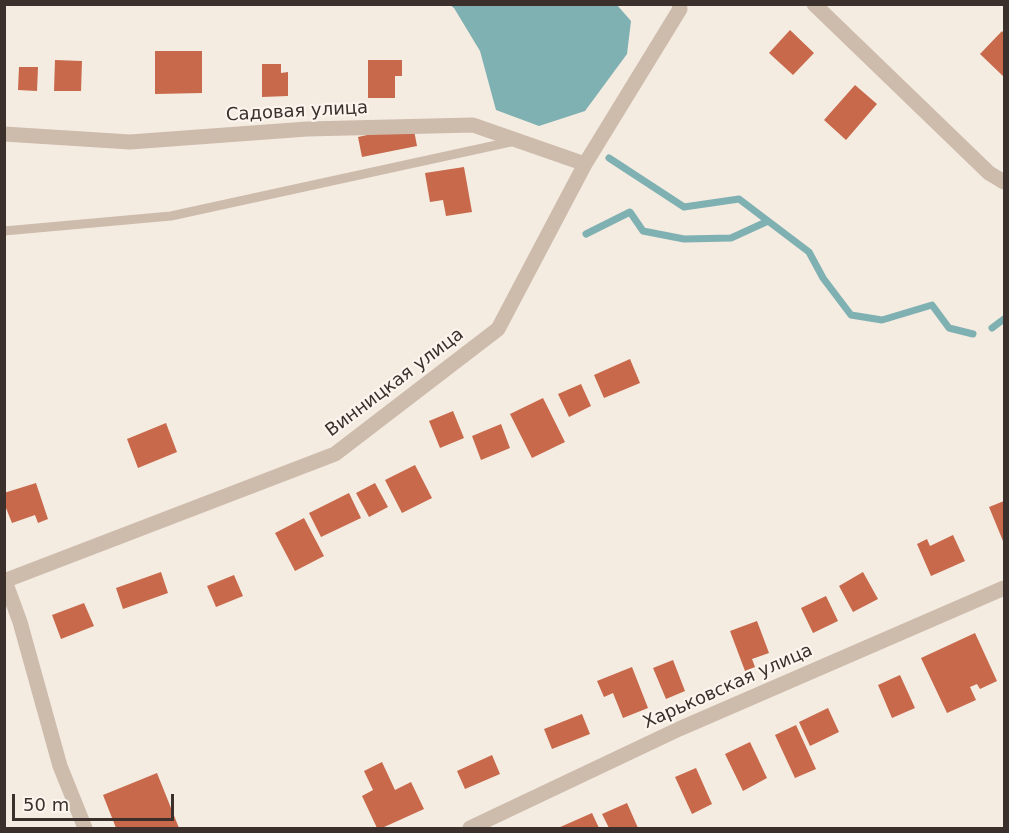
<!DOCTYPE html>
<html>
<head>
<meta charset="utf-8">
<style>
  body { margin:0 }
  #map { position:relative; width:1009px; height:833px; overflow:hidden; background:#f4ebe1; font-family:"DejaVu Sans",sans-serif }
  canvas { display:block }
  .frame { position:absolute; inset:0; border:6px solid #3b302b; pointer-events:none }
  .scale { position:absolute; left:12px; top:794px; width:162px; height:27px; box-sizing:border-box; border:3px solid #3b302b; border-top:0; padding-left:8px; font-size:18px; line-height:21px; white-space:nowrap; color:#3b302b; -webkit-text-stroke:4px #fbf5ee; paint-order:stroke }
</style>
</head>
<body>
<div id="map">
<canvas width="1009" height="833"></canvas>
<div class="frame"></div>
<div class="scale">50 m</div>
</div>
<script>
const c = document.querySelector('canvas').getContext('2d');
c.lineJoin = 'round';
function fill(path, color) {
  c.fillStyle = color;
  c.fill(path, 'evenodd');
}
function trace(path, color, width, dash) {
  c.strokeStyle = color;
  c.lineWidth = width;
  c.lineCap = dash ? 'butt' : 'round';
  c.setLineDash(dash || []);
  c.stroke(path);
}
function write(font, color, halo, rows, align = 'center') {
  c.font = font + ' "DejaVu Sans",sans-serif';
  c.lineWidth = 4.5;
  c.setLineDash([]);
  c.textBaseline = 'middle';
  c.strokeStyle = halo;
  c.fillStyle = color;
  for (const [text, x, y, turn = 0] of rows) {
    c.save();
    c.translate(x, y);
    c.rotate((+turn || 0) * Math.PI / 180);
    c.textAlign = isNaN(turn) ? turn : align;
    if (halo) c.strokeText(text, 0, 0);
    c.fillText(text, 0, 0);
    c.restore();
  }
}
fill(new Path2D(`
  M 450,5 L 617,5 L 631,21 L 627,54 L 585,111 L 539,126 L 496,110 L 480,51 L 454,8 Z`), '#7fb0b2');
trace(new Path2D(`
  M 609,158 L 684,207 L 739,199 L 809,252 L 823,278 L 851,315 L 882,320 L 932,305 L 949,328 L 973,334
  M 586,234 L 630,212 L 643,231 L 684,239 L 731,238 L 766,222
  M 992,328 L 1004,319`), '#7fb0b2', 7);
fill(new Path2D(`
  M 790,30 L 814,53 L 793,75 L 769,53 Z
  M 1002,31 L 1004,34 L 1004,77 L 980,54 Z
  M 155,51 L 202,51 L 202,93 L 155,94 Z
  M 55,60 L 82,61 L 81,91 L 54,91 Z
  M 368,60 L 402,60 L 402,76 L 395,76 L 395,98 L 368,98 Z
  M 262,64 L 281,64 L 281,73 L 288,72 L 288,96 L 262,97 Z
  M 19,67 L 38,67 L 37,91 L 18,90 Z
  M 855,85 L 877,104 L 846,140 L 824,120 Z
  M 413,125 L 417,146 L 362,157 L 358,137 Z
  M 464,167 L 472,212 L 446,216 L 443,200 L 430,202 L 425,173 Z
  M 630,359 L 640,383 L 604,398 L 594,375 Z
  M 581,384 L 591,406 L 569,417 L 558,394 Z
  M 543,398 L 565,442 L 532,458 L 510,414 Z
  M 453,411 L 464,438 L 440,448 L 429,421 Z
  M 166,423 L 177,452 L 138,468 L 127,439 Z
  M 501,424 L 510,448 L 481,460 L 472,436 Z
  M 415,465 L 432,498 L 402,513 L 385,480 Z
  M 36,483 L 48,519 L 38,523 L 35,515 L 12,523 L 4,503 L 4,493 Z
  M 375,483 L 388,507 L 369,517 L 356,493 Z
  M 349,493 L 361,518 L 321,537 L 309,513 Z
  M 1004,501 L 1004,541 L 1003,541 L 989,507 Z
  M 304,518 L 324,556 L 295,571 L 275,533 Z
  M 953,535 L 965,561 L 931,576 L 917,544 L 927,539 L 930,546 Z
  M 161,572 L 168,593 L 123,609 L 116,588 Z
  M 863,572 L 878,599 L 853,612 L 839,586 Z
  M 234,575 L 243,596 L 216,607 L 207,586 Z
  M 826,596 L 838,621 L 813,633 L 801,608 Z
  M 84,603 L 94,626 L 61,639 L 52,615 Z
  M 757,621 L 769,653 L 752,659 L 755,667 L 745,671 L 730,631 Z
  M 975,633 L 997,681 L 980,689 L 977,684 L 970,687 L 976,700 L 947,713 L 921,658 Z
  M 673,660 L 685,691 L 666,699 L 653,668 Z
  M 632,667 L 648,708 L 623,718 L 613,693 L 604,697 L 597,681 Z
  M 900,675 L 915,708 L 892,718 L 878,685 Z
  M 828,708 L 839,732 L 810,746 L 799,722 Z
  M 582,714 L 590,734 L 552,749 L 544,729 Z
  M 796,725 L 816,769 L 795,778 L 775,735 Z
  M 750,742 L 767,778 L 743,791 L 725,754 Z
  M 492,755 L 500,774 L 465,789 L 457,771 Z
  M 382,762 L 395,790 L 411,782 L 424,809 L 382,828 L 377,828 L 362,796 L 373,790 L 364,771 Z
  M 696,768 L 712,804 L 692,814 L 675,777 Z
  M 157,773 L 179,828 L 116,828 L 103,795 Z
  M 627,803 L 638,828 L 609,828 L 602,814 Z
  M 592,813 L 599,828 L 558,828 Z`), '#c8694b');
trace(new Path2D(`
  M 4,231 L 171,216 L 515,141`), '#cdbbac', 9);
trace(new Path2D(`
  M 814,4 L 989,173 L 1004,182
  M 4,134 L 130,142 L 307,129 L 473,125 L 585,164
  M 4,581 L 335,454 L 498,329 L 585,164 L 680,9 L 679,4
  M 5,581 L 20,622 L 60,766 L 85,828
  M 470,828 L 679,729 L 1004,588`), '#cdbbac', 15);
write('18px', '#3b302b', '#fbf5ee', [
  ["Садовая улица",297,112,-3],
  ["Винницкая улица",395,383,-37],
  ["Харьковская улица",728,687,-24]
]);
</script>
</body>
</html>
